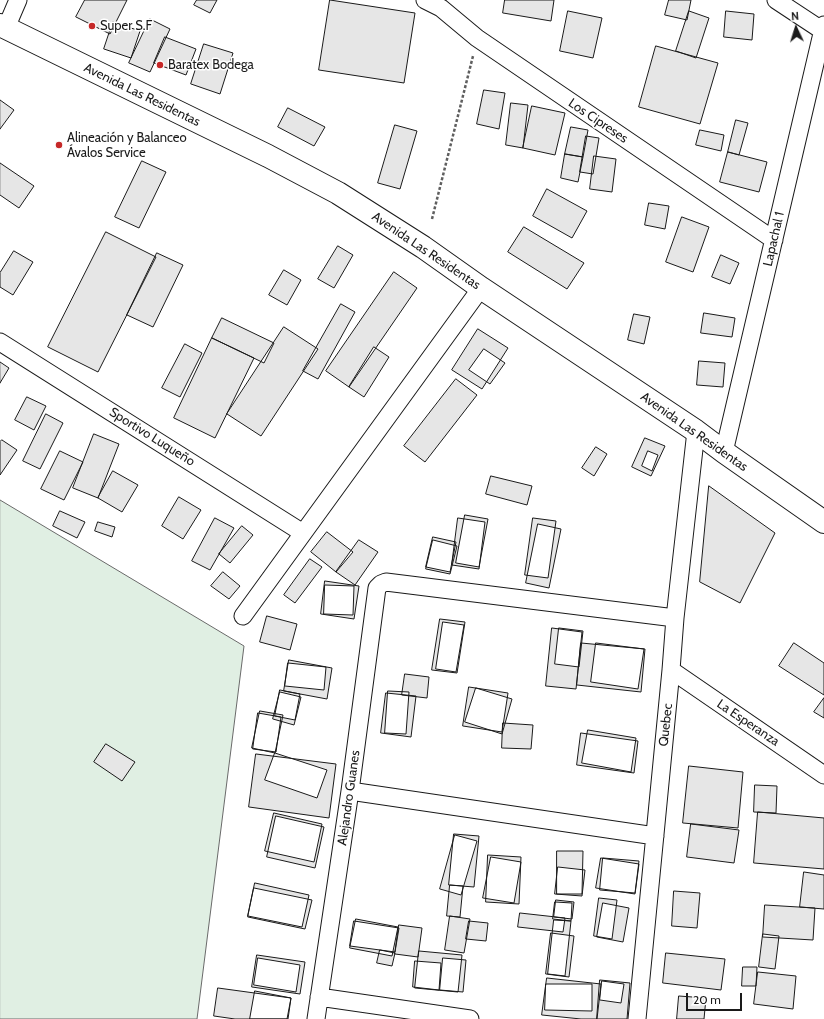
<!DOCTYPE html>
<html>
<head>
<meta charset="utf-8">
<style>
  body { margin:0 }
  #map { position:relative; width:824px; height:1019px; overflow:hidden; background:#fff; font-family:Cabin,sans-serif }
  canvas { display:block }
  .north { position:absolute; left:776px; top:8px; width:40px; height:40px; -webkit-text-stroke:3px #fff; paint-order:stroke; rotate:356deg; font-size:11px; font-weight:700; line-height:16px; text-align:center; color:#1a1a1a }
  .north::after { content:''; display:block; margin:auto; width:14px; height:18px; background:#1a1a1a; clip-path:polygon(50% 0,100% 100%,50% 72%,0 100%) }
  .scale { position:absolute; left:686px; top:993px; width:56px; height:18px; box-sizing:border-box; border:2px solid #1a1a1a; border-top:0; padding-left:5px; font-size:12px; line-height:14px; white-space:nowrap; color:#1a1a1a; -webkit-text-stroke:3px #fff; paint-order:stroke }
</style>
</head>
<body>
<div id="map">
<canvas width="824" height="1019"></canvas>
<div class="north">N</div>
<div class="scale">20 m</div>
</div>
<script>
const c = document.querySelector('canvas').getContext('2d');
c.lineJoin = 'round';
function fill(path, color) {
  c.fillStyle = color;
  c.fill(path, 'evenodd');
}
function trace(path, color, width, dash) {
  c.strokeStyle = color;
  c.lineWidth = width;
  c.lineCap = dash ? 'butt' : 'round';
  c.setLineDash(dash || []);
  c.stroke(path);
}
function write(font, color, halo, rows, align = 'center') {
  c.font = font + ' Cabin,sans-serif';
  c.lineWidth = 3;
  c.setLineDash([]);
  c.textBaseline = 'middle';
  c.strokeStyle = halo;
  c.fillStyle = color;
  for (const [text, x, y, turn = 0] of rows) {
    c.save();
    c.translate(x, y);
    c.rotate((+turn || 0) * Math.PI / 180);
    c.textAlign = isNaN(turn) ? turn : align;
    if (halo) c.strokeText(text, 0, 0);
    c.fillText(text, 0, 0);
    c.restore();
  }
}
const green = new Path2D(`
  M 0,500 L 244,646 L 197,1019 L 0,1019 Z`);
fill(green, '#e0efe3');
trace(green, '#6a6a6a', 1);
const building = new Path2D(`
  M 85,0 L 127,0 L 110,34 L 76,17 Z
  M 197,0 L 217,0 L 210,13 L 194,5 Z
  M 330,0 L 415,13 L 404,83 L 319,70 Z
  M 505,0 L 554,0 L 551,21 L 503,13 Z
  M 669,0 L 691,0 L 687,20 L 665,15 Z
  M 568,11 L 602,18 L 593,58 L 560,51 Z
  M 689,11 L 709,18 L 696,58 L 676,51 Z
  M 726,11 L 754,14 L 752,40 L 724,37 Z
  M 150,19 L 170,29 L 150,72 L 129,63 Z
  M 113,22 L 140,31 L 131,58 L 104,49 Z
  M 165,37 L 196,49 L 186,75 L 154,63 Z
  M 204,44 L 233,53 L 220,94 L 191,84 Z
  M 656,46 L 718,63 L 700,124 L 639,107 Z
  M 484,90 L 505,93 L 499,129 L 477,124 Z
  M 0,100 L 14,110 L 0,129 Z
  M 511,103 L 528,105 L 523,148 L 506,145 Z
  M 532,106 L 565,113 L 555,155 L 523,148 Z
  M 288,108 L 325,127 L 314,146 L 278,127 Z
  M 736,120 L 748,123 L 739,155 L 728,152 Z
  M 395,125 L 417,131 L 400,189 L 378,183 Z
  M 571,127 L 588,130 L 583,157 L 565,154 Z
  M 700,130 L 724,135 L 721,151 L 696,145 Z
  M 586,136 L 599,138 L 593,174 L 580,172 Z
  M 728,152 L 767,162 L 759,192 L 720,182 Z
  M 565,154 L 583,157 L 578,182 L 561,178 Z
  M 594,156 L 616,159 L 612,192 L 590,189 Z
  M 142,161 L 166,172 L 139,228 L 115,217 Z
  M 0,163 L 34,186 L 19,208 L 0,195 Z
  M 547,189 L 587,211 L 572,238 L 533,216 Z
  M 649,203 L 669,206 L 665,229 L 645,225 Z
  M 682,217 L 709,227 L 693,272 L 666,262 Z
  M 524,227 L 584,263 L 567,289 L 508,252 Z
  M 106,232 L 156,257 L 98,372 L 48,347 Z
  M 338,246 L 353,255 L 334,288 L 318,279 Z
  M 14,251 L 33,262 L 13,295 L 0,287 L 0,273 Z
  M 157,253 L 183,265 L 153,327 L 127,315 Z
  M 721,255 L 739,263 L 730,284 L 712,277 Z
  M 284,270 L 301,280 L 287,305 L 269,295 Z
  M 394,272 L 417,288 L 349,387 L 326,371 Z
  M 341,304 L 355,312 L 318,379 L 303,371 Z
  M 704,313 L 735,318 L 732,337 L 701,333 Z
  M 634,314 L 650,317 L 644,344 L 628,340 Z
  M 222,318 L 274,343 L 264,363 L 212,338 Z
  M 284,327 L 318,349 L 261,436 L 227,414 Z
  M 478,329 L 508,348 L 482,389 L 452,370 Z
  M 212,338 L 254,358 L 215,438 L 174,418 Z
  M 185,344 L 202,353 L 180,397 L 162,388 Z
  M 374,347 L 389,357 L 364,397 L 349,387 Z
  M 484,349 L 505,363 L 490,384 L 469,370 Z
  M 699,361 L 725,363 L 723,387 L 697,385 Z
  M 0,362 L 9,368 L 0,383 Z
  M 456,379 L 477,395 L 425,462 L 404,446 Z
  M 27,397 L 46,406 L 34,430 L 15,420 Z
  M 46,414 L 63,423 L 40,469 L 23,461 Z
  M 94,434 L 119,444 L 98,498 L 73,488 Z
  M 645,438 L 665,446 L 651,476 L 632,467 Z
  M 2,440 L 17,450 L 0,475 L 0,442 Z
  M 596,447 L 607,454 L 594,476 L 582,468 Z
  M 60,451 L 83,462 L 64,500 L 41,489 Z
  M 648,451 L 658,455 L 652,471 L 642,466 Z
  M 113,471 L 138,485 L 122,512 L 98,498 Z
  M 491,476 L 532,486 L 527,505 L 486,494 Z
  M 709,486 L 775,533 L 740,603 L 700,582 Z
  M 179,497 L 201,510 L 183,539 L 162,526 Z
  M 60,511 L 85,522 L 77,538 L 53,526 Z
  M 465,515 L 488,519 L 479,567 L 456,563 Z
  M 215,518 L 234,528 L 210,570 L 192,561 Z
  M 458,518 L 485,522 L 479,569 L 452,565 Z
  M 533,518 L 556,521 L 548,578 L 525,575 Z
  M 98,522 L 115,527 L 112,537 L 95,531 Z
  M 538,524 L 561,529 L 549,588 L 526,583 Z
  M 242,526 L 253,535 L 230,563 L 219,554 Z
  M 327,532 L 353,552 L 336,572 L 311,552 Z
  M 433,537 L 456,542 L 450,572 L 426,567 Z
  M 359,540 L 378,552 L 355,585 L 336,572 Z
  M 433,540 L 457,546 L 450,574 L 426,569 Z
  M 310,559 L 322,567 L 295,603 L 284,595 Z
  M 223,572 L 240,586 L 229,599 L 211,586 Z
  M 325,581 L 359,586 L 354,619 L 321,614 Z
  M 325,585 L 354,586 L 353,615 L 324,614 Z
  M 267,616 L 297,624 L 290,650 L 260,642 Z
  M 440,619 L 465,622 L 457,673 L 432,670 Z
  M 443,622 L 464,625 L 456,672 L 436,669 Z
  M 552,628 L 582,632 L 576,689 L 546,686 Z
  M 559,628 L 583,631 L 579,667 L 555,664 Z
  M 581,643 L 645,649 L 641,692 L 577,685 Z
  M 596,643 L 644,649 L 638,689 L 591,682 Z
  M 794,643 L 824,663 L 824,695 L 779,666 Z
  M 289,660 L 332,668 L 327,699 L 284,691 Z
  M 288,663 L 326,667 L 324,690 L 285,686 Z
  M 405,674 L 429,677 L 427,698 L 402,695 Z
  M 469,687 L 508,693 L 502,732 L 463,726 Z
  M 476,688 L 512,699 L 502,734 L 465,722 Z
  M 280,690 L 300,694 L 295,720 L 275,716 Z
  M 388,691 L 409,692 L 406,734 L 385,733 Z
  M 280,692 L 301,697 L 294,725 L 273,719 Z
  M 386,693 L 416,696 L 411,737 L 381,733 Z
  M 824,698 L 824,718 L 814,712 Z
  M 260,711 L 283,715 L 275,753 L 252,748 Z
  M 258,713 L 281,717 L 276,752 L 253,749 Z
  M 503,723 L 533,725 L 531,749 L 502,748 Z
  M 588,730 L 636,738 L 631,772 L 582,763 Z
  M 581,733 L 638,741 L 634,773 L 577,765 Z
  M 106,744 L 135,762 L 122,781 L 94,762 Z
  M 275,753 L 327,770 L 317,798 L 265,780 Z
  M 256,754 L 336,764 L 329,818 L 249,807 Z
  M 689,766 L 743,772 L 738,828 L 683,823 Z
  M 755,785 L 777,786 L 776,813 L 754,812 Z
  M 758,812 L 824,818 L 824,869 L 754,863 Z
  M 274,813 L 322,824 L 314,862 L 265,851 Z
  M 276,816 L 324,827 L 315,868 L 267,857 Z
  M 691,824 L 739,830 L 734,863 L 687,857 Z
  M 454,834 L 479,836 L 474,887 L 449,885 Z
  M 455,835 L 477,841 L 461,895 L 440,889 Z
  M 557,851 L 583,851 L 582,894 L 557,894 Z
  M 488,855 L 521,857 L 519,904 L 486,902 Z
  M 491,857 L 521,862 L 514,903 L 483,898 Z
  M 601,858 L 639,864 L 635,894 L 596,888 Z
  M 603,858 L 639,861 L 635,893 L 600,890 Z
  M 558,867 L 585,870 L 582,896 L 555,894 Z
  M 804,872 L 824,875 L 824,909 L 800,907 Z
  M 255,883 L 309,895 L 302,927 L 248,916 Z
  M 450,885 L 463,886 L 460,917 L 447,916 Z
  M 254,888 L 312,900 L 305,929 L 248,917 Z
  M 674,891 L 700,893 L 697,928 L 672,926 Z
  M 599,898 L 617,900 L 612,939 L 594,936 Z
  M 556,900 L 574,902 L 572,919 L 554,917 Z
  M 555,902 L 572,903 L 571,921 L 553,919 Z
  M 603,903 L 629,908 L 623,942 L 597,937 Z
  M 765,905 L 815,908 L 813,940 L 763,937 Z
  M 520,913 L 565,918 L 563,932 L 518,927 Z
  M 450,916 L 470,919 L 464,953 L 445,950 Z
  M 356,919 L 398,927 L 392,956 L 350,948 Z
  M 554,920 L 571,921 L 565,976 L 548,974 Z
  M 354,921 L 399,928 L 395,952 L 350,946 Z
  M 469,921 L 488,923 L 486,941 L 466,939 Z
  M 399,925 L 422,928 L 418,957 L 395,954 Z
  M 551,933 L 574,936 L 569,977 L 546,974 Z
  M 763,934 L 779,936 L 775,969 L 759,967 Z
  M 380,950 L 395,953 L 392,966 L 377,963 Z
  M 419,951 L 462,955 L 458,992 L 415,988 Z
  M 666,953 L 725,959 L 721,990 L 663,983 Z
  M 257,955 L 305,962 L 300,994 L 252,987 Z
  M 258,958 L 300,965 L 296,992 L 254,985 Z
  M 443,958 L 466,960 L 463,992 L 440,990 Z
  M 415,961 L 441,963 L 439,990 L 413,987 Z
  M 743,967 L 757,967 L 756,986 L 742,986 Z
  M 758,972 L 796,976 L 793,1009 L 754,1004 Z
  M 547,978 L 601,984 L 597,1019 L 581,1019 L 542,1015 Z
  M 600,980 L 630,983 L 627,1019 L 597,1019 Z
  M 602,981 L 624,984 L 621,1003 L 600,1000 Z
  M 546,984 L 592,984 L 592,1011 L 545,1010 Z
  M 218,988 L 291,998 L 288,1019 L 235,1019 L 214,1016 Z
  M 255,991 L 291,998 L 287,1019 L 250,1019 Z
  M 679,996 L 706,998 L 704,1019 L 677,1019 Z`);
fill(building, '#e6e6e6');
trace(building, '#1a1a1a', 1);
const minor = new Path2D(`
  M 425,0 L 441,8 L 477,38 L 774,240
  M 776,0 L 823,31
  M 6,28 L 18,0
  M 0,342 L 303,533
  M 724,452 L 824,25
  M 243,616 L 481,288
  M 671,670 L 824,775
  M 350,791 L 655,836
  M 319,997 L 470,1019
  M 316,1019 L 350,791 L 377,588 L 381,584 L 386,582 L 675,618
  M 637,1019 L 671,670 L 675,618 L 696,431`);
const primary = new Path2D(`
  M 0,25 L 268,156 L 338,193 L 423,247 L 481,288 L 696,431 L 724,452 L 824,522`);
trace(minor, '#1a1a1a', 19);
trace(primary, '#1a1a1a', 24);
trace(new Path2D(`
  M 432,219 L 473,56`), '#5f5f5f', 2.5, [3, 2]);
trace(minor, '#fff', 17);
trace(primary, '#fff', 22);
for (const [x, y, r, color] of [
  [92,26,4,"#c62828"],
  [160,65,4,"#c62828"],
  [59,145,4,"#c62828"]
]) {
  const dot = new Path2D();
  dot.arc(x, y, r, 0, 2 * Math.PI);
  c.fillStyle = color;
  c.fill(dot);
  trace(dot, '#fff', 1.5);
}
write('13px', '#1a1a1a', '#fff', [
  ["Super S.F",100,26],
  ["Baratex Bodega",168,65],
  ["Alineación y Balanceo",67,138],
  ["Ávalos Service",67,153]
], 'left');
write('13px', '#1a1a1a', '#fff', [
  ["Avenida Las Residentas",142,95,26],
  ["Los Cipreses",598,121,34],
  ["Lapachal 1",774,239,-77],
  ["Avenida Las Residentas",426,251,34],
  ["Avenida Las Residentas",694,432,35],
  ["Sportivo Luqueño",152,437,32],
  ["La Esperanza",748,723,34],
  ["Quebec",666,725,-84],
  ["Alejandro Guanes",349,798,-82]
]);
</script>
</body>
</html>
